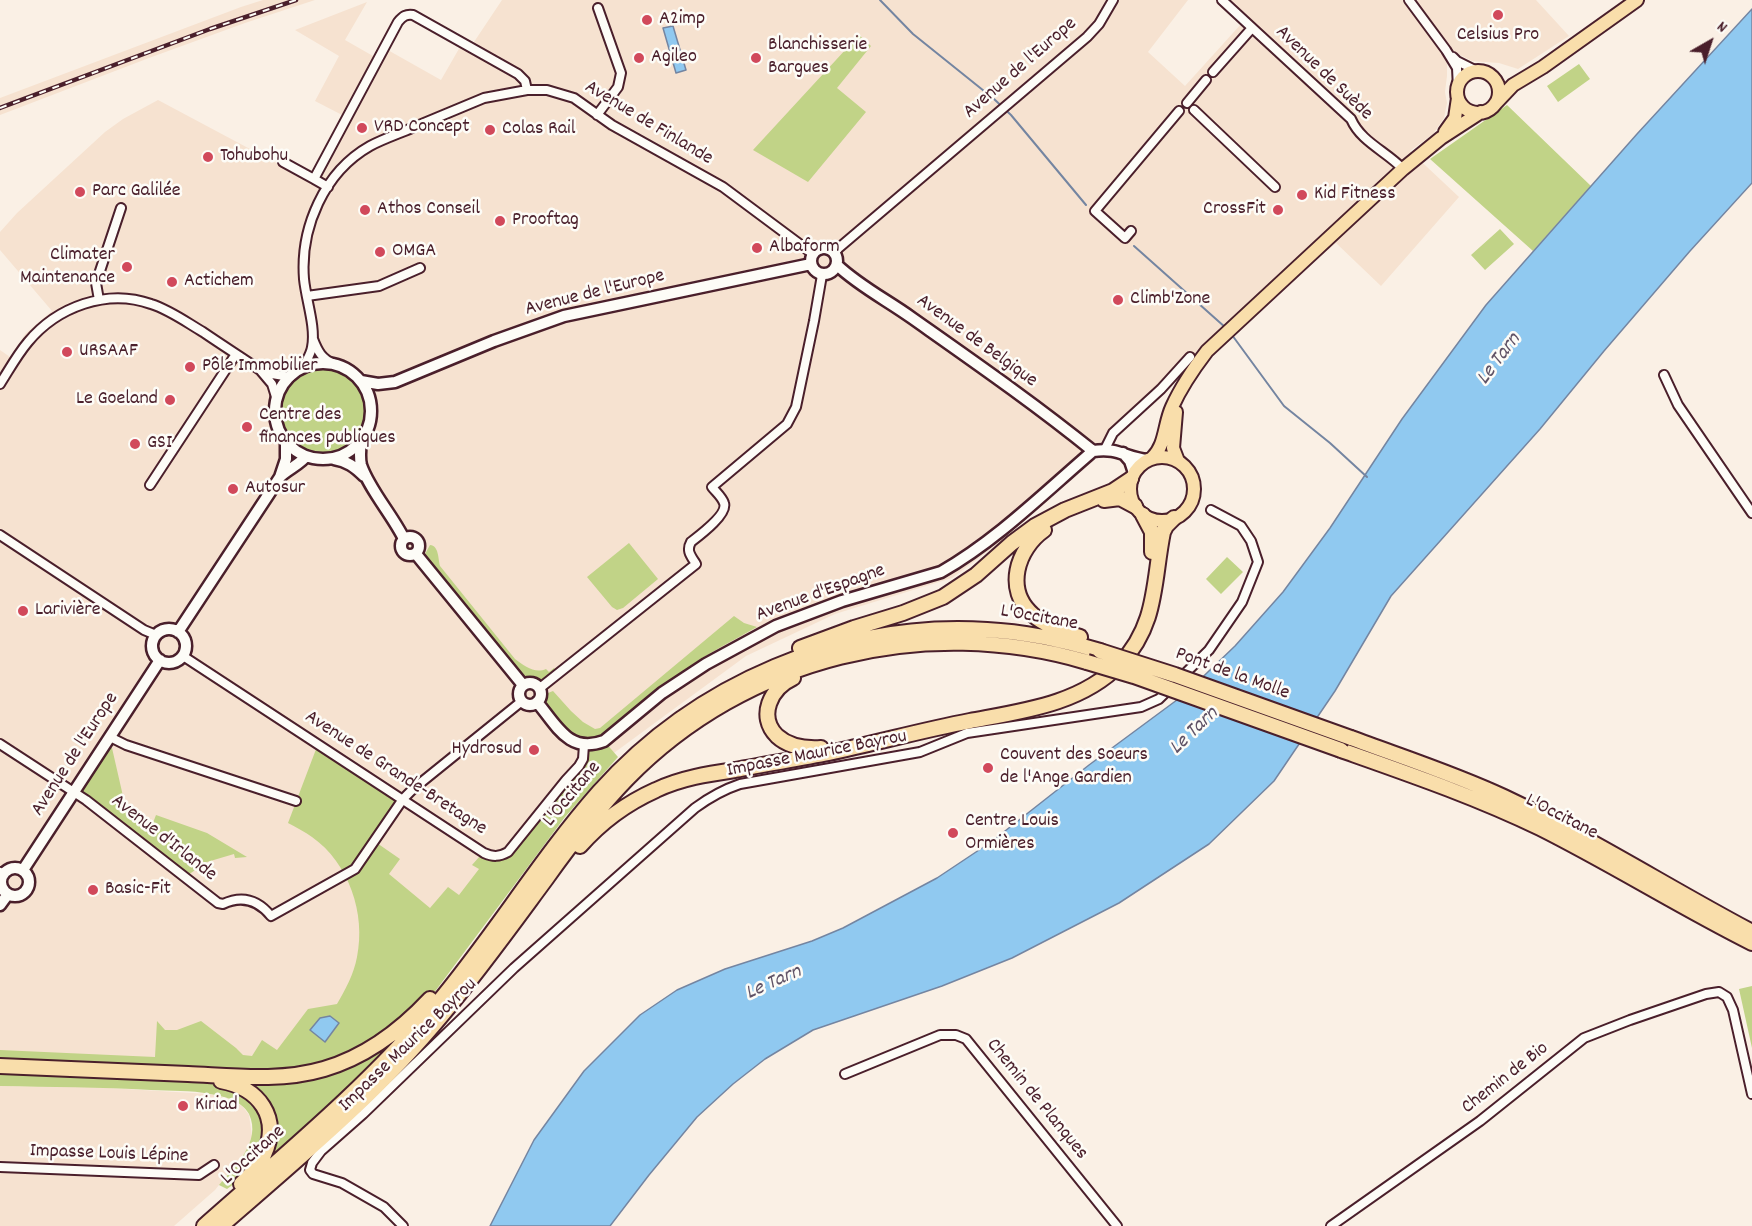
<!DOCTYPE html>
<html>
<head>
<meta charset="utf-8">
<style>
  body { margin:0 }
  #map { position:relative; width:1752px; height:1226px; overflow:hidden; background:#faf0e5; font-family:Dekko,sans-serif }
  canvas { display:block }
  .north { position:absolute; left:1680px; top:12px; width:60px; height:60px; -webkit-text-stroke:4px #fdfcf7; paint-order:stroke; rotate:39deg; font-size:16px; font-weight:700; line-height:24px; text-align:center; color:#4a1f2b }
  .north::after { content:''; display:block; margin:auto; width:21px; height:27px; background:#4a1f2b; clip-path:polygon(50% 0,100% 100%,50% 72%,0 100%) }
</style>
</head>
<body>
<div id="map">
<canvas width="1752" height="1226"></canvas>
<div class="north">N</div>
</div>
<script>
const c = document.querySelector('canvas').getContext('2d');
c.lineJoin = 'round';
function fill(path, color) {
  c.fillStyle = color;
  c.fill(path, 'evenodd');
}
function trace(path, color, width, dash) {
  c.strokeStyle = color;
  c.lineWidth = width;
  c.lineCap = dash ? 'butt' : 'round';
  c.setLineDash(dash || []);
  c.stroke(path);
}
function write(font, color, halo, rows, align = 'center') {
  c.font = font + ' Dekko,sans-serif';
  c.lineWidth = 5;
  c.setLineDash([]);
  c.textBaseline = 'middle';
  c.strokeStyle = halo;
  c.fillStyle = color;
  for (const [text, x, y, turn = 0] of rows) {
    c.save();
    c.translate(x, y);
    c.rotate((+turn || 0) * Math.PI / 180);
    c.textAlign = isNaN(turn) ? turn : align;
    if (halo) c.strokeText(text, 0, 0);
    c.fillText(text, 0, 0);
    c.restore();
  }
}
fill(new Path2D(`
  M 263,0 L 315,0 L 245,23 L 149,58 L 0,115 L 0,98 L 241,7 Z
  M 502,0 L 1188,0 L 1148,52 L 1185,86 L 1242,23 L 1218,0 L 1536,0 L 1569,36 L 1518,69 L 1499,63 L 1472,61 L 1454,52 L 1447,59 L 1447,76 L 1445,92 L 1447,103 L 1444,118 L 1433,134 L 1410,151 L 1459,197 L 1381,286 L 1336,243 L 1178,379 L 1003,540 L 952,578 L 835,614 L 746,656 L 603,761 L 327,1058 L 0,1057 L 0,350 L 10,357 L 26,333 L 52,311 L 0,250 L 0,232 L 17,213 L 105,132 L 123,119 L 158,100 L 310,181 L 344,116 L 315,101 L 339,56 L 295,30 L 367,2 L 345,40 L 380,60 L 386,49 L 441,80 L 464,40 L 472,45 Z
  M 0,1086 L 93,1087 L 209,1094 L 233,1100 L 243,1107 L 249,1115 L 252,1136 L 247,1150 L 215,1190 L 174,1226 L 0,1226 Z`), '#f6e2d0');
fill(new Path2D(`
  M 859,35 L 871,46 L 837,88 L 866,112 L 808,182 L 753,150 Z
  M 1579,64 L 1590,79 L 1558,102 L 1547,86 Z
  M 1507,105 L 1591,186 L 1533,251 L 1430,159 Z
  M 1500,229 L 1514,244 L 1485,270 L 1471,255 Z
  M279 411a43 43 0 1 1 86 0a43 43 0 1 1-86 0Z
  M 629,543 L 658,579 L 623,608 L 617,610 L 612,607 L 587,577 Z
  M 430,545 C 439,546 438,558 440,566 L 515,659 C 524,666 535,674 546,669 L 549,672 L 554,668 L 556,670 L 545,680 L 523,676 L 426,559 L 425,554 Z
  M 1227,557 L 1243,572 L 1221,594 L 1206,579 Z
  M 734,616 L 744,623 L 757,627 C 734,640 710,652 689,667 C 657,688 627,714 597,738 C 574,746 560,722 546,707 L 548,693 L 553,691 L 571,711 L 583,722 L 595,729 L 600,728 Z
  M 604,741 L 618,757 L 565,817 L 407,1029 L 352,1085 L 301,1131 L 270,1158 L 227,1189 L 219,1185 C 234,1167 262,1142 249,1114 C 242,1101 224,1096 210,1094 C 191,1090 170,1091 151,1090 C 100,1087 50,1087 0,1086 L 0,1050 L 155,1057 L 157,1021 L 165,1030 L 177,1030 L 201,1021 L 236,1048 L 243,1055 L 252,1056 L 262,1040 L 277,1050 L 308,1009 L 337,1004 C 345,990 354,974 357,957 C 366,914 349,863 312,837 C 305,832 296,827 288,823 L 318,744 L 403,799 L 374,841 L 400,859 L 389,874 L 430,908 L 448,887 L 459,895 L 479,869 L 472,865 L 480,856 L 501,856 L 579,766 L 584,745 Z
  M 105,744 L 112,748 L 128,818 L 151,828 L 156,815 L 207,833 L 247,857 L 235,858 L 234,854 L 207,862 L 185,877 L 73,792 Z
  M 1752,986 L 1752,1048 L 1739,989 Z`), '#c1d387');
const water = new Path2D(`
  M 1752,9 L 1752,183 L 1690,251 L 1604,351 L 1540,429 L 1391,596 L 1335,691 L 1274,781 L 1209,844 L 1119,903 L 1012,958 L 942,986 L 813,1030 L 765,1059 L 733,1084 L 697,1117 L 649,1175 L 610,1226 L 490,1226 L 534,1140 L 584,1071 L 640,1015 L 677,990 L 725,969 L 812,941 L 843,928 L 937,878 L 991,842 L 1089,765 L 1185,694 L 1235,646 L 1283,592 L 1330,528 L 1402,419 L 1486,305 L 1637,134 Z
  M 673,26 L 686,70 L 676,73 L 663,28 Z
  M 330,1016 L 339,1023 L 325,1042 L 310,1030 L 320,1018 Z`);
fill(water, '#90c9f0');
trace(water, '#7485a1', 1.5);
trace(new Path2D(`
  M 880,0 L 913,34 L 994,99 L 1011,115 L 1086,205
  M 1134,246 L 1226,328
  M 1232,335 L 1284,406 L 1330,443 L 1367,477`), '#7485a1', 2);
const street = new Path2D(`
  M 1222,0 L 1351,119 C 1361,142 1386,151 1403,169
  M 1409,0 L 1446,50 L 1457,68 L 1458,89
  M 1453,57 L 1457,61 L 1477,71
  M 1213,72 L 1252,28
  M 1187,103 L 1206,80
  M 1194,110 L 1275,187
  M 597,115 L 618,87 L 621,73 L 598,8
  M 283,162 L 314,179
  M 328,187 L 314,179 L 398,22 C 403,16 406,14 413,15 L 518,74 L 525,81 L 527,90
  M 1131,231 L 1125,238 L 1095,211 L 1179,111
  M 834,252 L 1087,37 L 1099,24 L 1113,0
  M 307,296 L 379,286 L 420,268
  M 99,300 L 96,283 L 121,208
  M 313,339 C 318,352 322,359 334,364
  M 303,368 C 306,361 311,354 312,347 C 316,327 306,300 304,279 C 300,228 324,172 370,146 C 383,139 398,134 412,128 C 436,118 460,108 484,98 L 527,90 L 547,90 L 574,98 L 612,125 L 723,187 L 813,254
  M 261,371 L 272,384 L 277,400
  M 1664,375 L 1678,405 L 1752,513
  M 0,384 C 9,370 17,355 28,342 C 57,307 107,288 151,304 C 170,310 186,322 203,332 C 222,345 241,357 260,370 L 272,374 L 290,377
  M 1105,449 L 1113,433 L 1161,389 L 1190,357
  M 150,485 L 236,354
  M 0,535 L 144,630 L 156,635
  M 183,656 L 484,853 C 493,857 499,857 508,852 L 566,780 L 579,766 L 583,759 L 584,745
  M 540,688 L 696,564 C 691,556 686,551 691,542 C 700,535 728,514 724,503 C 722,497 716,492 712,487 L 787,424 L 796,407 L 814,321 L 822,275
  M 110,737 L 126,745 L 296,801
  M 0,744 L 86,800 L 218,903 L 223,904 C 242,895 258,900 271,916 L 355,869 L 403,799 L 413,789 L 522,701
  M 0,872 L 3,874
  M 845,1074 L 940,1035 L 956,1035 L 966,1039 L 1117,1226
  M 0,1167 L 199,1175 L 214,1165
  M 403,1226 L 384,1207 L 342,1183 L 313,1174 L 310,1170 L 312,1163 L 321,1151 L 363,1114 L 514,968 L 695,808 C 710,797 722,790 740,784 L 920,752 L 967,733 L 1141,707 L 1159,699 L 1209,650 L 1242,602 L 1258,562 L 1251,541 L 1241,526 L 1211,510
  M 1331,1226 L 1480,1121 L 1584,1038 L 1630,1020 L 1706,994 L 1719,992 L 1727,997 L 1733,1010 L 1752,1094`);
const secondary = new Path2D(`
  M811 261a13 13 0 1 1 26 0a13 13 0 1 1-26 0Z
  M 837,265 C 859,286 887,300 912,318 C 973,361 1035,404 1093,451
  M275 411a48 48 0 1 1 96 0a48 48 0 1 1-96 0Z
  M 361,381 L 378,384 L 395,382 L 494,341 L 564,316 L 811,264
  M 361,441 C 360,449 359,457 361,465 C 369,489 393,516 404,539
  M 1123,453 L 1130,461 L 1134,473
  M 334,459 C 347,461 355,467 364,476
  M 281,476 C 287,470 303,462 306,456
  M401 546a9 9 0 1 1 18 0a9 9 0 1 1-18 0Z
  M 416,554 L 523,685
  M152 646a17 17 0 1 1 34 0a17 17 0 1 1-34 0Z
  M 178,632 L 280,477 L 286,459 L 286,442
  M519 694a11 11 0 1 1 22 0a11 11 0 1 1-22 0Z
  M 537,702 C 557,726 569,754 604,741 L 662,693 L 706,664 L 776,626 L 842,601 L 941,572 C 997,540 1044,493 1093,451 C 1119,447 1125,458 1148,460
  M1 882a14 14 0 1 1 28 0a14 14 0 1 1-28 0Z
  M 23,870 L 160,660
  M 0,905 L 8,894`);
const primary = new Path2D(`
  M1457 92a21 21 0 1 1 42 0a21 21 0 1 1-42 0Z
  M 1495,104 L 1513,85 L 1543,67 L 1637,0
  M 1445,132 L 1455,118 L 1458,98
  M 1176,412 L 1173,448 L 1178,461
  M1130 489a32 32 0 1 1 64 0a32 32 0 1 1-64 0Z
  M 1152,458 C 1166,445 1164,424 1172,407 C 1181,387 1194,368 1207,351 L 1403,169 L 1441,138 L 1481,112`);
const highway = new Path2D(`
  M 1104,500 L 1120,498 L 1135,506
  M 1143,515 L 1152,532 L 1152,552
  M 1044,530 C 1017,549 1004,590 1033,615 C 1046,626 1063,632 1080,637
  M 800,648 L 854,628 L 903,613 L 943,597 L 976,575 L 1012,543 L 1035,526 L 1065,510 L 1113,491 L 1131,479
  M 793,678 C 771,688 757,716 777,736 C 789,747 805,749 821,748
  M 1351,738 C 1402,757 1455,774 1504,797 C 1589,837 1669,888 1752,932
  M 1341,750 C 1409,774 1476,797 1540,828 C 1612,864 1680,907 1752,943
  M 580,846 C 601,822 627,803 656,790 C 681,778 708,774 735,770 C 766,764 798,759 829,753 C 876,743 923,730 970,721 C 1023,711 1081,704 1120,664 C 1158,624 1153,581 1163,532 L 1166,526 L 1174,518
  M 0,1066 C 63,1069 125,1071 188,1074 C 233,1076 280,1082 324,1069 C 365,1057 401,1030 430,999
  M 221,1081 C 259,1088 281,1117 264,1155 C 259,1166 249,1176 241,1184
  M 204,1226 C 284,1155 367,1087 436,1005 C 494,936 540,859 599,792 C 696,683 842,621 987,630 C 1025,632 1063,640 1100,651
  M 221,1226 C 298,1159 377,1094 442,1015 C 479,971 512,925 546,879 C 571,844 597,810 627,779 C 746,657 924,614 1087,662`);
trace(street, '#4a1f2b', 12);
trace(secondary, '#4a1f2b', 15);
trace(primary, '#4a1f2b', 16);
trace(highway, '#4a1f2b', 18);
trace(street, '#fdfcf7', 8);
trace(secondary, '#fdfcf7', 10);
trace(primary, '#f9deab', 12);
trace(highway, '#f9deab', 14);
const rail = new Path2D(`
  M 0,108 L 210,29 L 296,0`);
trace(rail, '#4a1f2b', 4.5);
trace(rail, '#fdfcf7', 2, [7]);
const highwayBridge = new Path2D(`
  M 1100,651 L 1175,675 L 1351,738
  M 1087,662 L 1134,676 L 1341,750`);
trace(highwayBridge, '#4a1f2b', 18, []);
trace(highwayBridge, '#f9deab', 14);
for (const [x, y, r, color] of [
  [1498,15,6,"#d1495b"],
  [647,20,6,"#d1495b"],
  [639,58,6,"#d1495b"],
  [756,58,6,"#d1495b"],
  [362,128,6,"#d1495b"],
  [490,130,6,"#d1495b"],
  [208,157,6,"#d1495b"],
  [80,192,6,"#d1495b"],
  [1302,195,6,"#d1495b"],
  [365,210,6,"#d1495b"],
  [1278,210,6,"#d1495b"],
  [500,221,6,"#d1495b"],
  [757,248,6,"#d1495b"],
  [380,252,6,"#d1495b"],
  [127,267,6,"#d1495b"],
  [172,282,6,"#d1495b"],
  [1118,300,6,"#d1495b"],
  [67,352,6,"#d1495b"],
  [190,367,6,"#d1495b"],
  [170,400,6,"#d1495b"],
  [247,427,6,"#d1495b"],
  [135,444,6,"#d1495b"],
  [233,489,6,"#d1495b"],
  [23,611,6,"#d1495b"],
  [534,750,6,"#d1495b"],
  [988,768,6,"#d1495b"],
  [953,833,6,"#d1495b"],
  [93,890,6,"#d1495b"],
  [183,1106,6,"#d1495b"]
]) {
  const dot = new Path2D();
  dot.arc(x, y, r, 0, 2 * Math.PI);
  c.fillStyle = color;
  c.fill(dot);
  trace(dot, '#fdfcf7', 2);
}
write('20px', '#4a1f2b', '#fdfcf7', [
  ["A2imp",659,20],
  ["Celsius Pro",1498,36,"center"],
  ["Blanchisserie",768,46],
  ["Bargues",768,69],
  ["Agileo",651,58],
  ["VRD Concept",374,128],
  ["Colas Rail",502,130],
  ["Tohubohu",220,157],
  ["Parc Galilée",92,192],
  ["Kid Fitness",1314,195],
  ["Athos Conseil",377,210],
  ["CrossFit",1266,210,"right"],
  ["Prooftag",512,221],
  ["Albaform",769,248],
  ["OMGA",392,252],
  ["Climater",115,256,"right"],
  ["Maintenance",115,279,"right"],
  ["Actichem",184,282],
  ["Climb'Zone",1130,300],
  ["URSAAF",79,352],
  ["Pôle Immobilier",202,367],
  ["Le Goeland",158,400,"right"],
  ["Centre des",259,416],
  ["finances publiques",259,439],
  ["GSI",147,444],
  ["Autosur",245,489],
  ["Larivière",35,611],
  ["Hydrosud",522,750,"right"],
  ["Couvent des Soeurs",1000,756],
  ["de l'Ange Gardien",1000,779],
  ["Centre Louis",965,822],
  ["Ormières",965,845],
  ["Basic-Fit",105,890],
  ["Kiriad",195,1106]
], 'left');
write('20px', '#4a1f2b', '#fdfcf7', [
  ["Avenue de l'Europe",1021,69,-41],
  ["Avenue de Suède",1323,74,44],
  ["Avenue de Finlande",648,124,31],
  ["Avenue de l'Europe",595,294,-14],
  ["Avenue de Belgique",976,342,36],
  ["Avenue d'Espagne",821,594,-20],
  ["L'Occitane",1039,619,10],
  ["Pont de la Molle",1232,675,20],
  ["Avenue de l'Europe",76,755,-57],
  ["Impasse Maurice Bayrou",817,755,-11],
  ["Avenue de Grande-Bretagne",395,774,33],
  ["L'Occitane",573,795,-50],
  ["L'Occitane",1561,818,27],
  ["Avenue d'Irlande",163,839,38],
  ["Impasse Maurice Bayrou",409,1046,-44],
  ["Chemin de Bio",1506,1079,-38],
  ["Chemin de Planques",1036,1100,51],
  ["Impasse Louis Lépine",109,1155,2],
  ["L'Occitane",254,1156,-42]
]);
write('italic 21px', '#5f5266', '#fdfcf7', [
  ["Le Tarn",1500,360,-53],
  ["Le Tarn",1195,732,-44],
  ["Le Tarn",774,984,-24]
]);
</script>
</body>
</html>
